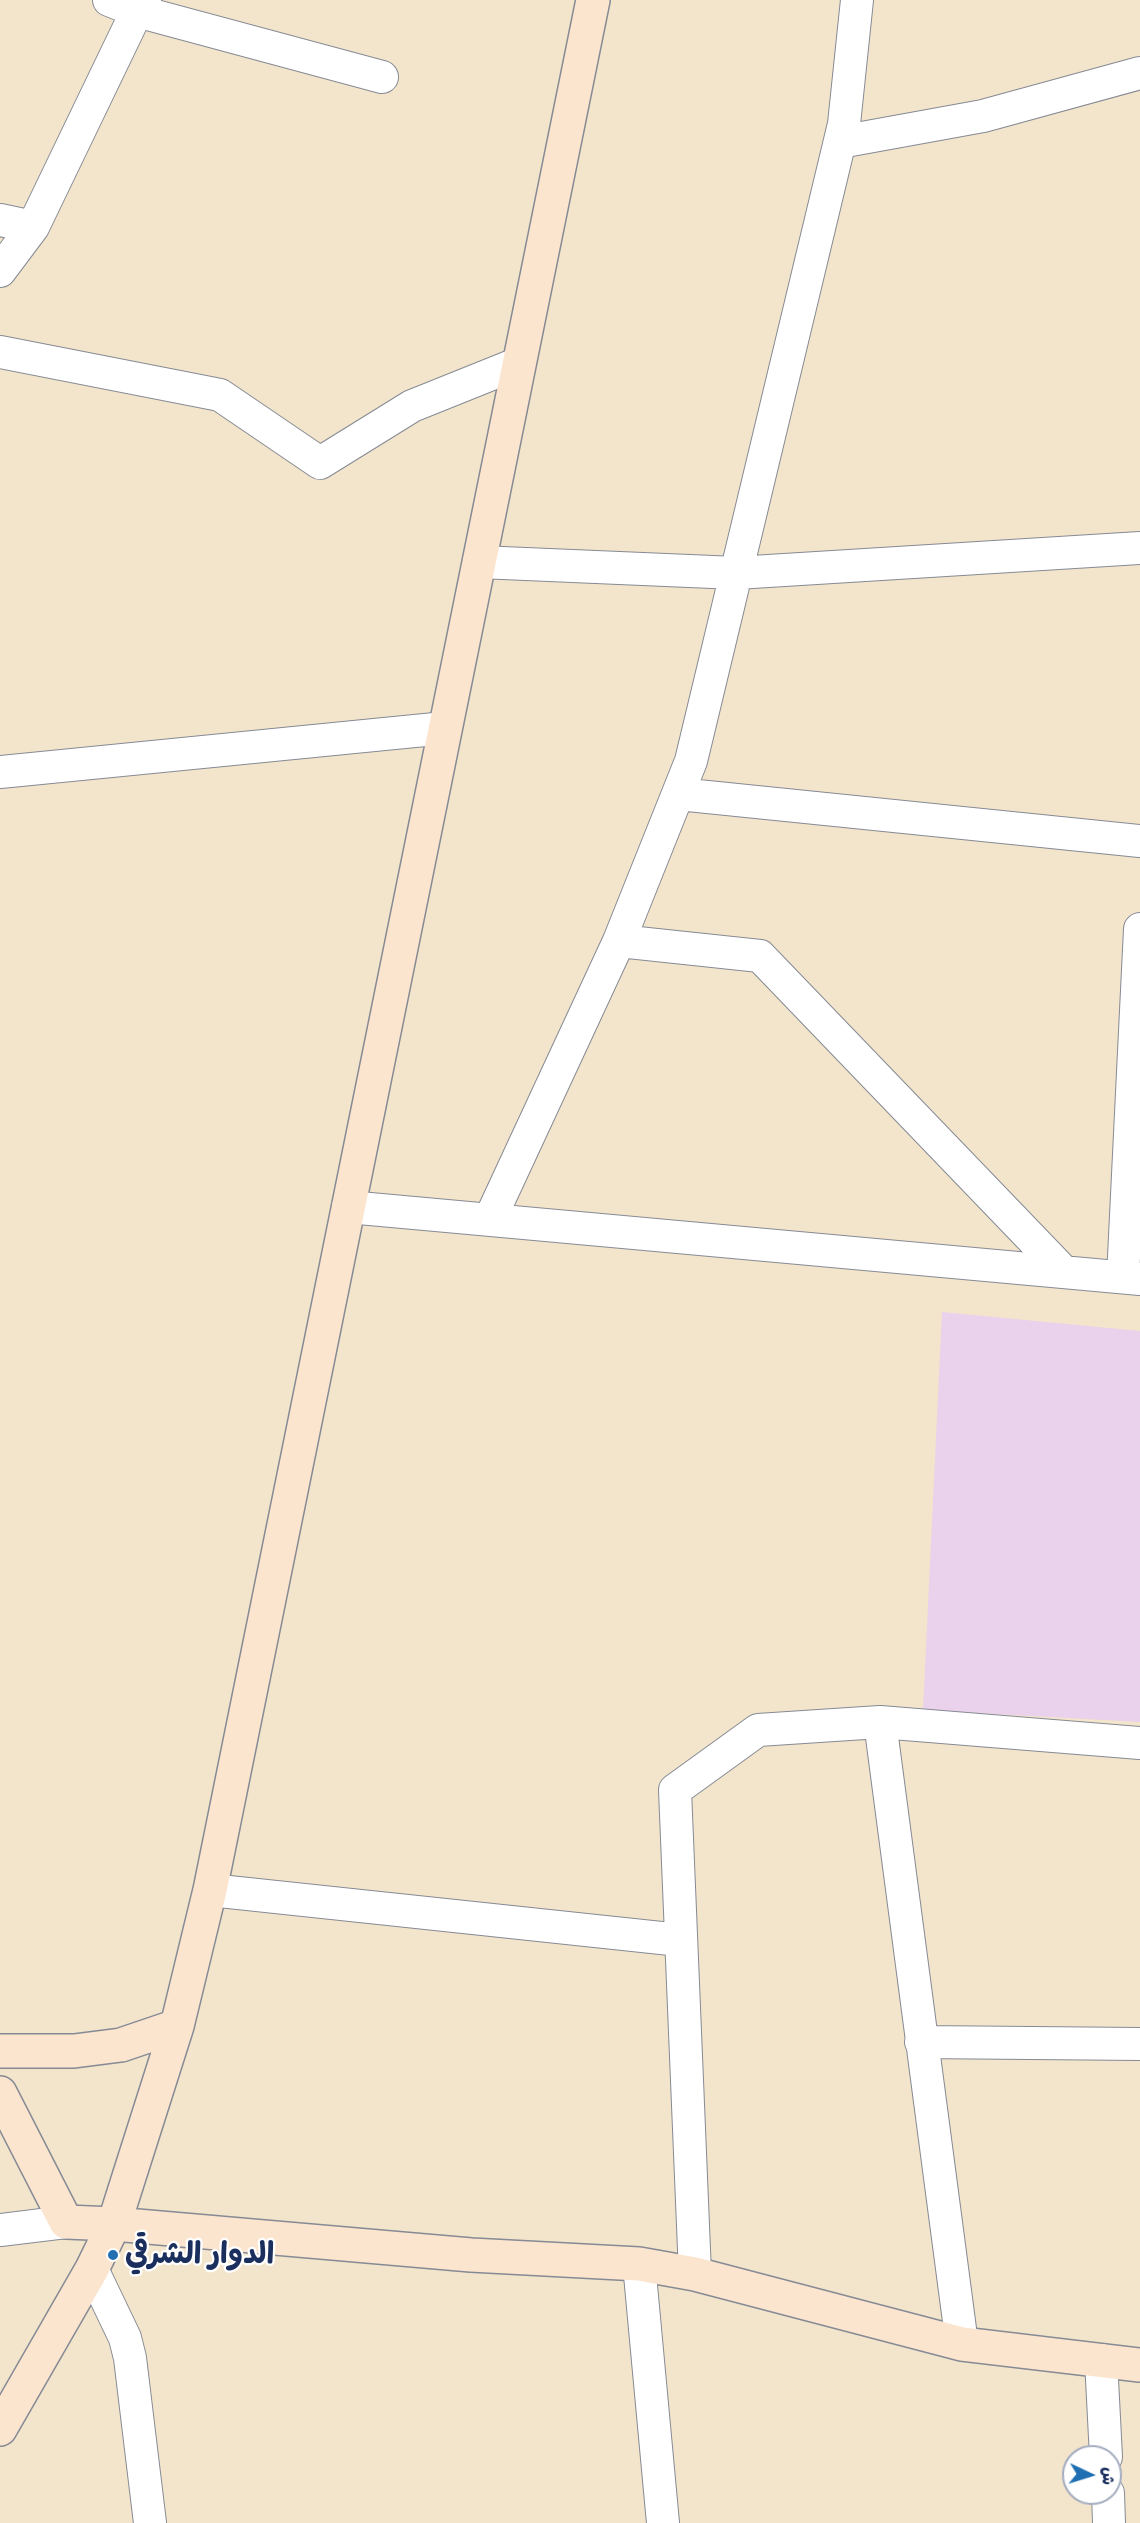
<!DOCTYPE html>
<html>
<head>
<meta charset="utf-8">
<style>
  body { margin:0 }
  #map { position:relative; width:1140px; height:2523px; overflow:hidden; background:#f2e5cb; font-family:Caveat,"Playpen Sans Arabic",sans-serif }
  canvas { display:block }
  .north { position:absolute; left:1062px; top:2445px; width:60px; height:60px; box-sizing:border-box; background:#fff; border:2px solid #a4acbf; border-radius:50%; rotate:94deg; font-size:16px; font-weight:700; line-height:24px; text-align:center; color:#1b2f5e }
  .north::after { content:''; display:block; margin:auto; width:21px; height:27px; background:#1f6fb2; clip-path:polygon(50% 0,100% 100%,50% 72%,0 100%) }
</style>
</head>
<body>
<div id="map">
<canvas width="1140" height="2523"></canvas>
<div class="north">ش</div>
</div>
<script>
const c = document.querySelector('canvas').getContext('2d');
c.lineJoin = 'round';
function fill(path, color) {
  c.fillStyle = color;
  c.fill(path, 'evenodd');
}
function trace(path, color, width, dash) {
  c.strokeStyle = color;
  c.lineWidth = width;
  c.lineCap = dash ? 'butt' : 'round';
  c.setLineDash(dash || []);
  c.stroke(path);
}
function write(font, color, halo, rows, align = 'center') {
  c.font = font + ' Caveat,"Playpen Sans Arabic",sans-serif';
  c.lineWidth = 4.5;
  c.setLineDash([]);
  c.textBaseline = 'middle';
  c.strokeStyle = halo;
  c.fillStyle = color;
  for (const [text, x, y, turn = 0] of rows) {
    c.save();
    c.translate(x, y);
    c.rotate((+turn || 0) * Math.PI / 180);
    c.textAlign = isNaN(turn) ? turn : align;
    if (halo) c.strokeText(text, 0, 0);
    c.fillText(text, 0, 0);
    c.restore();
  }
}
fill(new Path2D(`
  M 942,1312 L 1140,1331 L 1140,1722 L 923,1710 Z`), '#ead1ec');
const minor = new Path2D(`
  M 109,0 L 137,11 L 382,77
  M 840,142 L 983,116 L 1140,73
  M 0,220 L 33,227
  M 0,271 L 33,227 L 137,11 L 145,0
  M 0,352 L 220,395 L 320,463 L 412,406 L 519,363
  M 479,562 L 736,573 L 1140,548
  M 0,772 L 445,728
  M 678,794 L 1140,841
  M 619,941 L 760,956 L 1064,1272
  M 348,1207 L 1140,1279
  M 490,1219 L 619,941 L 691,761 L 844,124 L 857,0
  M 1123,1277 L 1140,929
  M 880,1722 L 962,2344
  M 210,1890 L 680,1940
  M 921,2042 L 1140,2044
  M 0,2230 L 66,2222
  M 639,2264 L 663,2523
  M 92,2269 L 125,2338 L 130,2358 L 150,2523
  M 695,2274 L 675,1790 L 758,1730 L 880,1722 L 1140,1743
  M 1101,2360 L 1106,2457
  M 1108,2493 L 1109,2523`);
const secondary = new Path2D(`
  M 0,2051 L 74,2051 L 121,2045 L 177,2026
  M 0,2093 L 66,2222 L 114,2224 L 471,2255 L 639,2264 L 695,2274 L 962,2344 L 1140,2365
  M 0,2429 L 92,2269 L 114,2224 L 177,2026 L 210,1890 L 593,0`);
trace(minor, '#868a94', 34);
trace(secondary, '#868a94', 36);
trace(minor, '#fff', 32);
trace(secondary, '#fce5cf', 33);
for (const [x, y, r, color] of [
  [113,2255,6,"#1f6fb2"]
]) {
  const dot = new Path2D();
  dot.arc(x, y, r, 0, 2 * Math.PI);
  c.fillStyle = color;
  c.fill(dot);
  trace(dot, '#fff', 2);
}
write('bold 30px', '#1b2f5e', '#fff', [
  ["الدوار الشرقي",125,2255]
], 'left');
</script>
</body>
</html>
